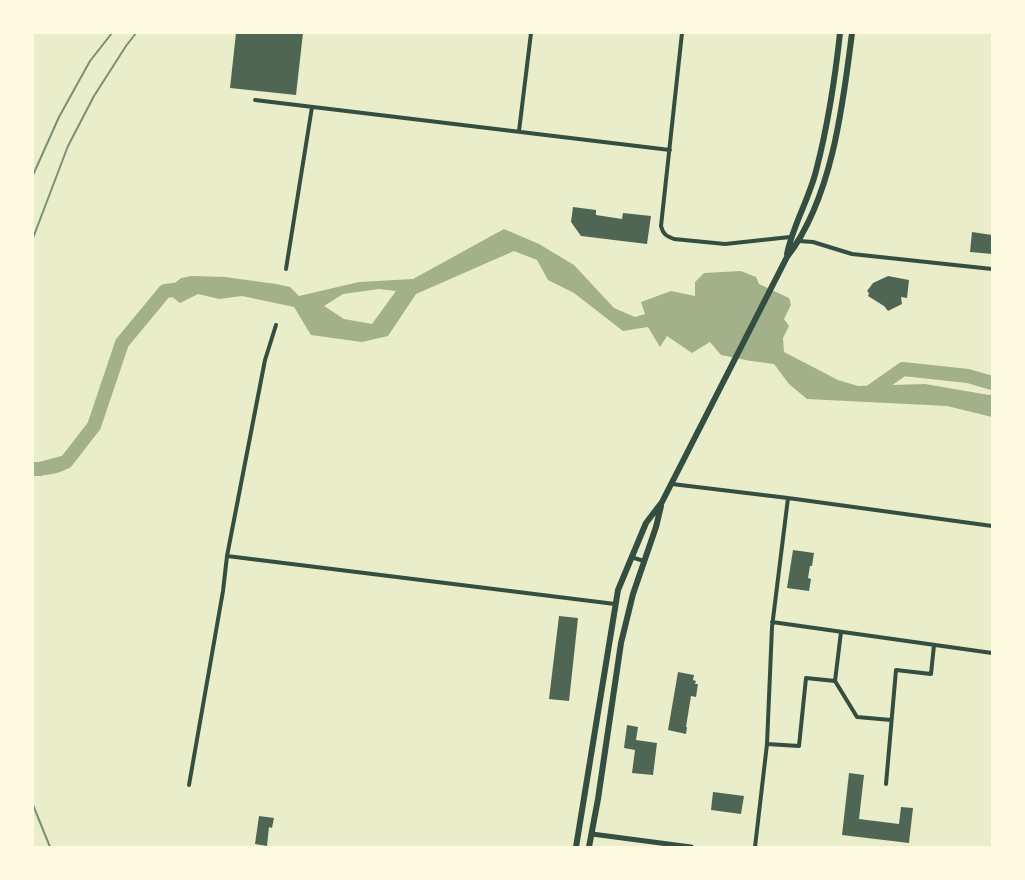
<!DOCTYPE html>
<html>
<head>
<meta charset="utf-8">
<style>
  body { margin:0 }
  #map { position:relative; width:1025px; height:880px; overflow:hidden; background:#e9edc9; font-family:Commissioner,sans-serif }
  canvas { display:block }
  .frame { position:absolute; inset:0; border:34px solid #fefae0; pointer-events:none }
</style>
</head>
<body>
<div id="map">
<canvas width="1025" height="880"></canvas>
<div class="frame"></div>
</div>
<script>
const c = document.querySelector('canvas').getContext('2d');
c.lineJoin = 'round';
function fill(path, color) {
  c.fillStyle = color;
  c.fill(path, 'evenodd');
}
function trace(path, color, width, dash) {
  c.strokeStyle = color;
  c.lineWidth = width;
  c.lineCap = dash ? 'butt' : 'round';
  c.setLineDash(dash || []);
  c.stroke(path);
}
fill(new Path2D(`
  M 504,229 L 539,244 L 574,265 L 614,308 L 635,317 L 645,314 L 641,302 L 671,291 L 695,296 L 695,282 L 704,273 L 741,271 L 756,277 L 759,284 L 789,298 L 791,305 L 784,319 L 789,326 L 783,338 L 784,352 L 838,380 L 858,386 L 925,384 L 989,395 L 992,394 L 992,417 L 947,406 L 807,399 L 789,384 L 774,364 L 751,361 L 721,355 L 710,342 L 692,353 L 667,336 L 660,347 L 648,327 L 623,331 L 574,293 L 548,280 L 537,260 L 514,251 L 416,294 L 388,336 L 362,342 L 311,335 L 294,307 L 242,296 L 219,299 L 198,294 L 180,303 L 165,291 L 181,278 L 192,276 L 225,277 L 276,284 L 290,287 L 299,296 L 359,282 L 413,279 ZM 379,289 L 396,291 L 372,324 L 344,319 L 324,306 L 343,294 Z
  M 62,459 L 65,470 C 55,474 44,477 33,473 L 33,463 Z`), '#a3b18a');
trace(new Path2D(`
  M 866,395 L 903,369 L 968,376 L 992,383
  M 33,469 L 40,469 L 66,462 L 94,426 L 122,343 L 165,291 L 183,289`), '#a3b18a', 14);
fill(new Path2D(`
  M 236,33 L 303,33 L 296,95 L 230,88 Z
  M 573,207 L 596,210 L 596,215 L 622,219 L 623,213 L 651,216 L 647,244 L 581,236 L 571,222 Z
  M 972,232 L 992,235 L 992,254 L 970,252 Z
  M 888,276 L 909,280 L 907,298 L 901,297 L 902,304 L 888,311 L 884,306 L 868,296 L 869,293 L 867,291 L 873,283 Z
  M 793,550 L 814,553 L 812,566 L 810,566 L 808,578 L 811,579 L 809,591 L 787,588 Z
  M 559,616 L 578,618 L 569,701 L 549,699 Z
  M 678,672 L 694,675 L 693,680 L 696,681 L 695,684 L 698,684 L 696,697 L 691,696 L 686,727 L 687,727 L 686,734 L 668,730 Z
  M 627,725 L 638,727 L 636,740 L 657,743 L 653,775 L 632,773 L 635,750 L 624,748 Z
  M 849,773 L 864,775 L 859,819 L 899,824 L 901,807 L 913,808 L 909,843 L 842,835 Z
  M 713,792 L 744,796 L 741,814 L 711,810 Z
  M 259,816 L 274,818 L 272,828 L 269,827 L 267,846 L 255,844 Z`), '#4f6655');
trace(new Path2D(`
  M 682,33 L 661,226 C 663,234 666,236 674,239 L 725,244 L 790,237
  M 255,100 L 670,150
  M 519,131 L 531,33
  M 799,241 L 813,242 L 852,254 L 992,269
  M 286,269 L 312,107
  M 672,484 L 788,498 L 992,526
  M 227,556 L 615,604
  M 631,557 L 644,561
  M 772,622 L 992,653
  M 835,681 L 857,717 L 891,720
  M 767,744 L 799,746 L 806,678 L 835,681 L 841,632
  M 886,784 L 896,670 L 931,674 L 934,645
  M 189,785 L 223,591 L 227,556 L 265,360 L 276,325
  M 755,847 L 767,744 L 772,627 L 788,498`), '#344e41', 4);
trace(new Path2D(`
  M 592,834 L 691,847`), '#344e41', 5);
trace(new Path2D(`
  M 787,254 C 793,225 809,199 816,171 C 828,125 835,79 840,33
  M 576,847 L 618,590 L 646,523 L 662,502 L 787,257 C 832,199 843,105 852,33
  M 589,847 L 598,799 L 621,643 L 633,594 L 656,527 L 661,506`), '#344e41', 6);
trace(new Path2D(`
  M 33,175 L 59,117 L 90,61 L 112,33
  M 33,238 L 68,146 L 94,96 L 126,46 L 136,33
  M 33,805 L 50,847`), '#7c8e77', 2);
</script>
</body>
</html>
